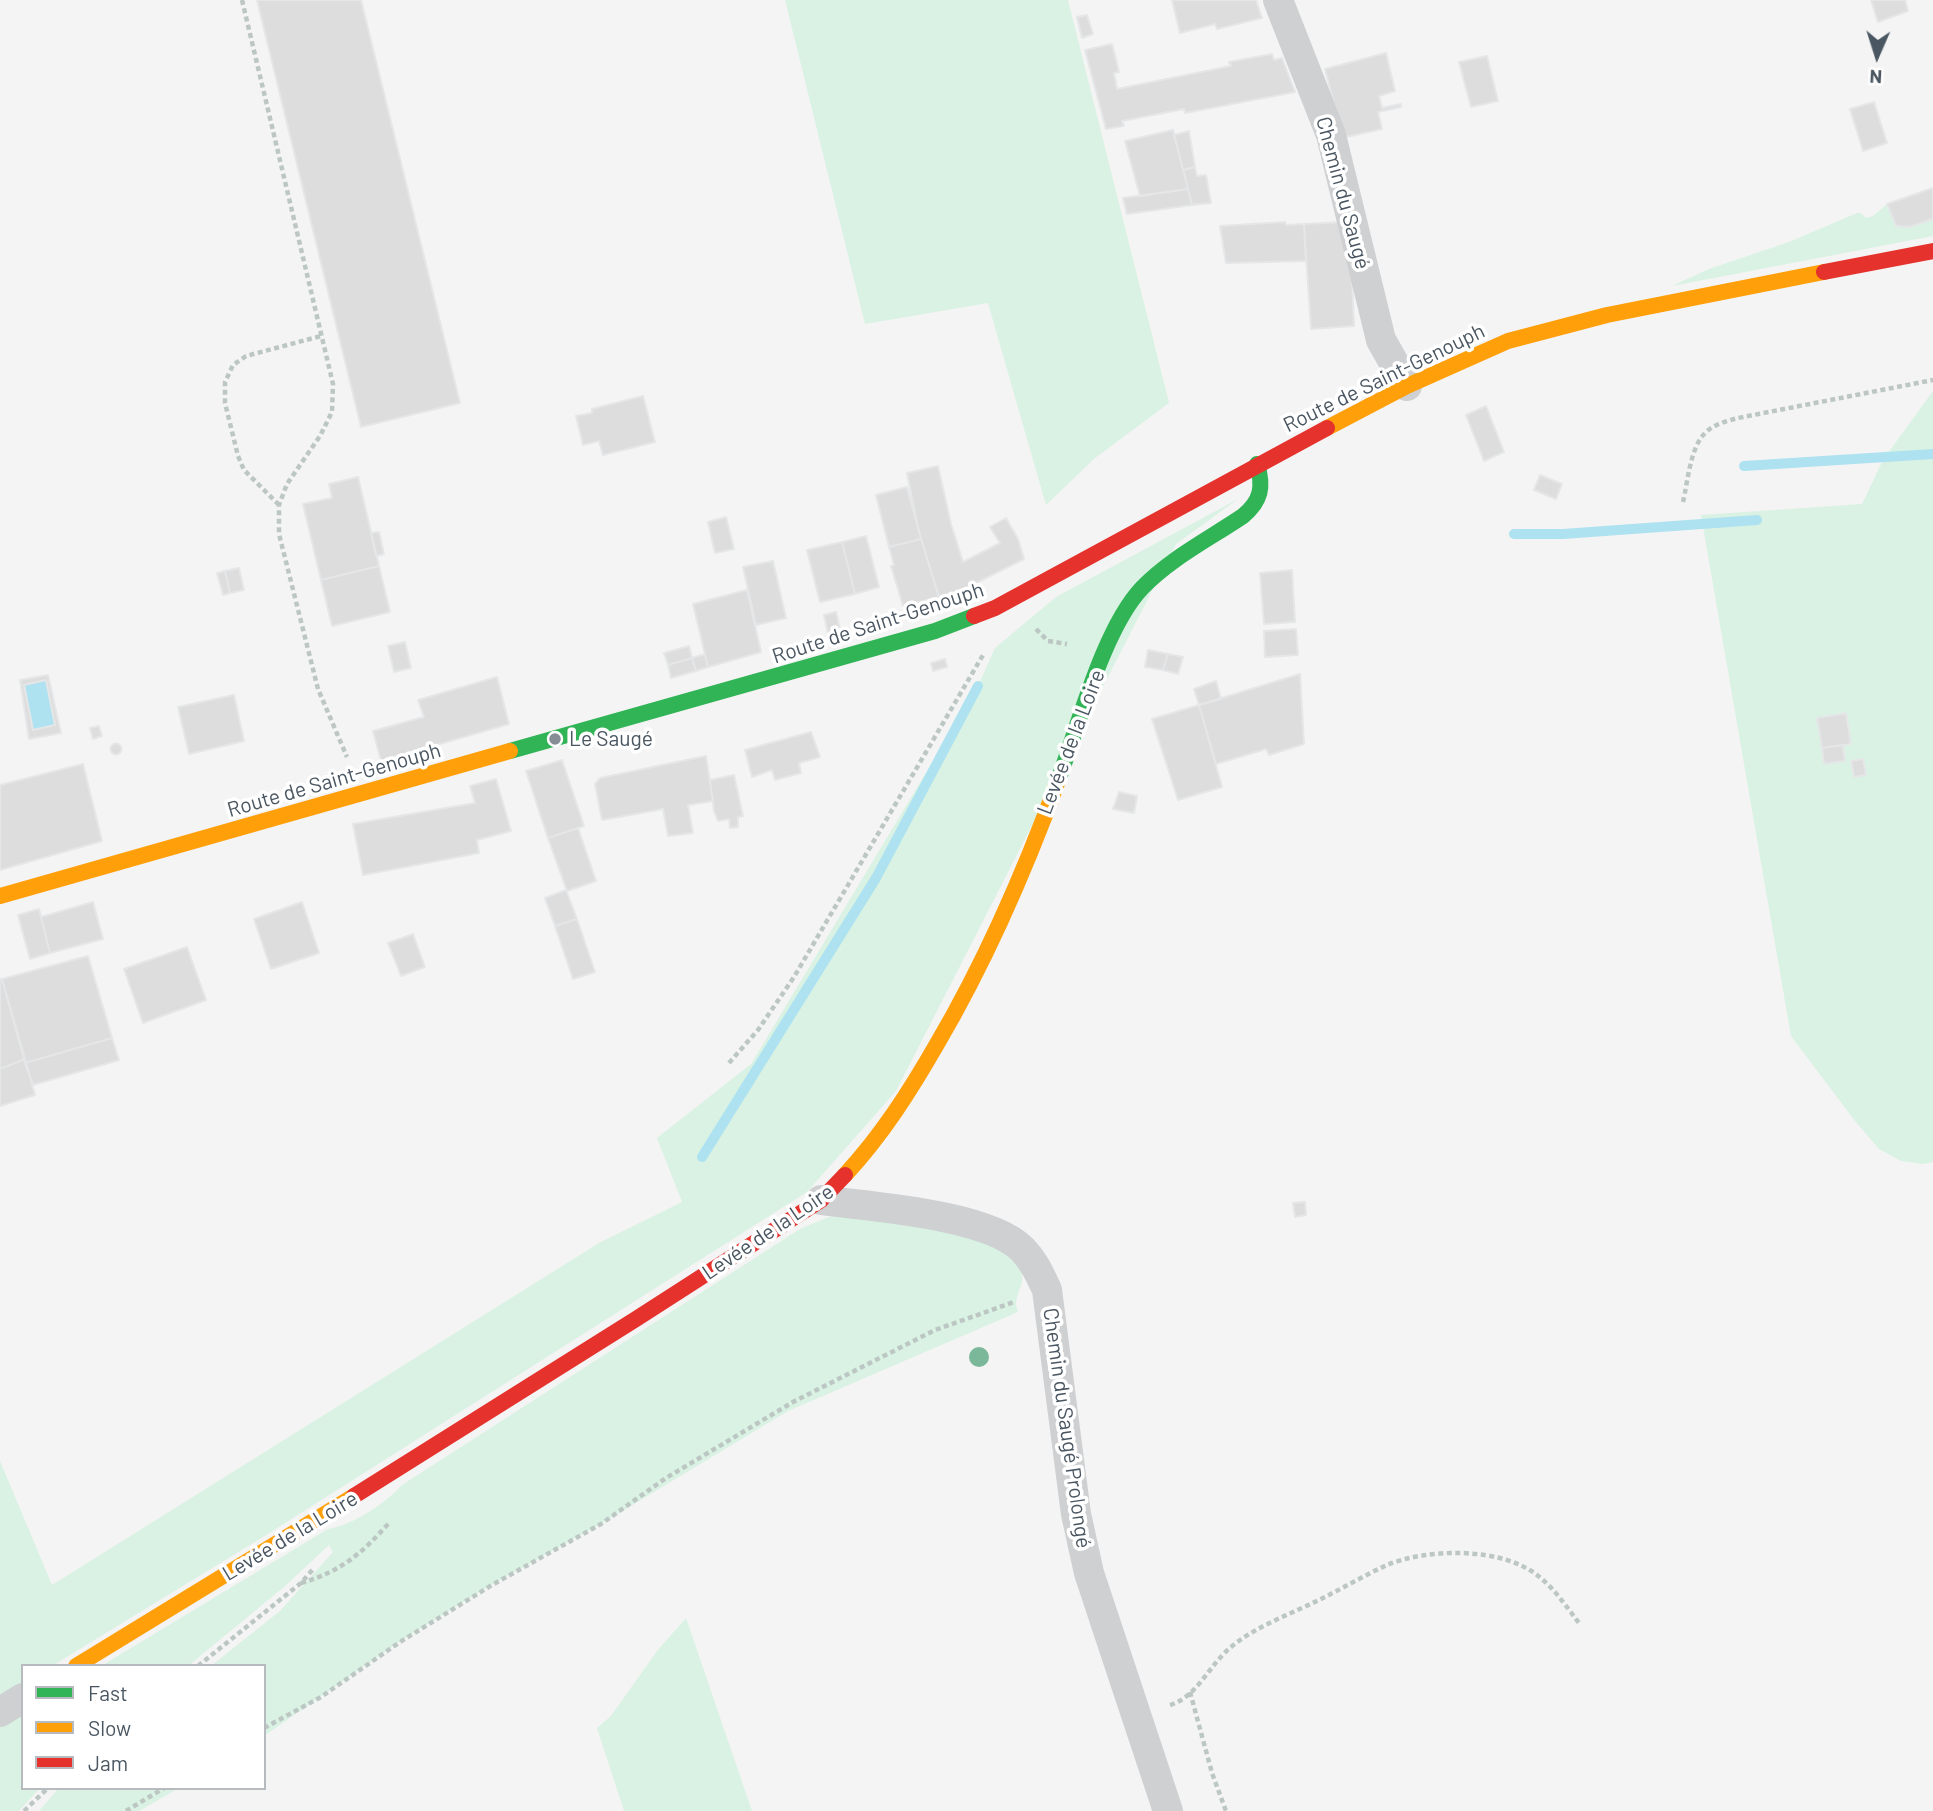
<!DOCTYPE html>
<html>
<head>
<meta charset="utf-8">
<style>
  body { margin:0 }
  #map { position:relative; width:1933px; height:1811px; overflow:hidden; background:#f4f4f4; font-family:Barlow,sans-serif }
  canvas { display:block }
  .legend { position:absolute; left:21px; top:1664px; width:245px; height:126px; box-sizing:border-box; background:#fff; border:2px solid #b7bbc0; margin:0; padding:9px 12px; list-style:none; font-size:21px; color:#4a5661 }
  .legend li { display:flex; align-items:center; gap:14px; height:35px }
  .legend b { width:35px; border:2px solid #b7bbc0 }
  .north { position:absolute; left:1842px; top:21px; width:70px; height:70px; -webkit-text-stroke:5px #fff; paint-order:stroke; rotate:183deg; font-size:19px; font-weight:700; line-height:28px; text-align:center; color:#4a5661 }
  .north::after { content:''; display:block; margin:auto; width:24px; height:32px; background:#4a5661; clip-path:polygon(50% 0,100% 100%,50% 72%,0 100%) }
</style>
</head>
<body>
<div id="map">
<canvas width="1933" height="1811"></canvas>
<ul class="legend">
<li><b style="height:9px;background:#30b455"></b>Fast</li>
<li><b style="height:9px;background:#ff9f0a"></b>Slow</li>
<li><b style="height:9px;background:#e5322d"></b>Jam</li>
</ul>
<div class="north">N</div>
</div>
<script>
const c = document.querySelector('canvas').getContext('2d');
c.lineJoin = 'round';
function fill(path, color) {
  c.fillStyle = color;
  c.fill(path, 'evenodd');
}
function trace(path, color, width, dash) {
  c.strokeStyle = color;
  c.lineWidth = width;
  c.lineCap = dash ? 'butt' : 'round';
  c.setLineDash(dash || []);
  c.stroke(path);
}
function write(font, color, halo, rows, align = 'center') {
  c.font = font + ' Barlow,sans-serif';
  c.lineWidth = 7;
  c.setLineDash([]);
  c.textBaseline = 'middle';
  c.strokeStyle = halo;
  c.fillStyle = color;
  for (const [text, x, y, turn = 0] of rows) {
    c.save();
    c.translate(x, y);
    c.rotate((+turn || 0) * Math.PI / 180);
    c.textAlign = isNaN(turn) ? turn : align;
    if (halo) c.strokeText(text, 0, 0);
    c.fillText(text, 0, 0);
    c.restore();
  }
}
fill(new Path2D(`
  M 785,0 L 1068,0 L 1169,403 L 1095,458 L 1046,505 L 988,303 L 865,324 Z
  M 1887,204 L 1896,226 L 1910,227 L 1933,219 L 1933,236 L 1672,286 L 1709,269 L 1789,242 L 1857,213 L 1861,213 L 1866,218 L 1873,216 Z
  M 1933,391 L 1933,1162 L 1923,1164 L 1901,1161 L 1879,1149 L 1855,1121 L 1791,1036 L 1701,515 L 1862,504 L 1883,460 Z
  M 1238,499 L 1176,544 L 896,1091 L 807,1192 L 271,1532 L 52,1666 L 23,1666 L 23,1684 L 0,1697 L 0,1461 L 52,1585 L 599,1243 L 682,1202 L 657,1138 L 751,1064 L 978,686 L 995,648 L 1056,597 Z
  M 836,1214 C 881,1219 999,1227 1021,1271 C 1027,1285 1011,1295 1018,1312 L 788,1411 L 601,1524 L 491,1585 L 399,1642 L 264,1736 L 264,1666 L 211,1666 L 280,1611 L 333,1552 L 329,1545 L 284,1587 L 188,1666 L 101,1666 L 328,1529 C 355,1524 384,1504 402,1485 L 800,1229 Z
  M 686,1618 L 752,1811 L 624,1811 L 597,1728 L 611,1716 L 657,1651 Z
  M 23,1713 L 23,1788 L 40,1788 L 19,1811 L 0,1811 L 0,1727 Z
  M 59,1788 L 179,1788 L 139,1811 L 39,1811 Z`), '#d9f2e3');
fill(new Path2D(`
  M 46,680 L 55,725 L 33,730 L 24,685 Z`), '#aee2f0');
trace(new Path2D(`
  M 1744,466 L 1933,454
  M 1514,534 L 1563,534 L 1757,520
  M 702,1157 L 876,878 L 978,686`), '#aee2f0', 10);
const building = new Path2D(`
  M 257,0 L 361,0 L 460,403 L 361,427 Z
  M 1172,0 L 1256,0 L 1262,18 L 1217,29 L 1215,24 L 1180,33 Z
  M 1871,0 L 1905,0 L 1908,11 L 1878,22 Z
  M 1087,15 L 1093,34 L 1082,38 L 1077,17 Z
  M 1112,44 L 1119,72 L 1114,73 L 1117,89 L 1231,66 L 1229,62 L 1272,54 L 1274,60 L 1282,58 L 1295,92 L 1185,113 L 1184,109 L 1122,121 L 1124,126 L 1106,129 L 1085,50 Z
  M 1386,53 L 1395,91 L 1379,96 L 1382,108 L 1401,104 L 1401,107 L 1378,112 L 1382,129 L 1346,137 L 1338,119 L 1325,69 Z
  M 1487,56 L 1498,101 L 1471,107 L 1459,62 Z
  M 1874,102 L 1887,143 L 1863,151 L 1850,109 Z
  M 1173,130 L 1188,189 L 1140,196 L 1125,141 Z
  M 1189,131 L 1195,167 L 1183,170 L 1174,135 Z
  M 1195,167 L 1197,176 L 1206,175 L 1211,203 L 1192,205 L 1183,170 Z
  M 1933,188 L 1933,219 L 1910,227 L 1896,226 L 1887,204 Z
  M 1188,189 L 1192,205 L 1127,214 L 1123,198 Z
  M 1285,222 L 1286,225 L 1304,224 L 1306,261 L 1226,263 L 1220,226 Z
  M 1343,222 L 1352,279 L 1354,326 L 1311,329 L 1304,224 Z
  M 643,396 L 655,442 L 603,455 L 599,441 L 583,445 L 576,416 L 592,413 L 592,409 Z
  M 1486,406 L 1504,452 L 1484,461 L 1466,415 Z
  M 938,466 L 951,524 L 963,562 L 1000,543 L 990,527 L 1006,518 L 1018,539 L 1024,559 L 940,601 L 918,528 L 907,473 Z
  M 1540,475 L 1562,484 L 1556,499 L 1534,490 Z
  M 358,477 L 379,566 L 321,580 L 303,504 L 332,498 L 329,484 Z
  M 907,487 L 921,539 L 889,547 L 876,495 Z
  M 726,517 L 734,549 L 715,553 L 708,522 Z
  M 379,532 L 384,554 L 376,556 L 371,533 Z
  M 866,536 L 879,587 L 855,594 L 842,542 Z
  M 921,539 L 939,597 L 903,606 L 891,566 L 894,565 L 889,547 Z
  M 842,542 L 855,594 L 820,602 L 807,550 Z
  M 773,561 L 786,618 L 756,625 L 743,567 Z
  M 379,566 L 390,612 L 332,626 L 321,580 Z
  M 239,568 L 244,590 L 230,593 L 225,571 Z
  M 1292,570 L 1295,622 L 1264,624 L 1260,573 Z
  M 225,571 L 230,593 L 223,595 L 217,573 Z
  M 747,590 L 761,652 L 708,667 L 693,604 Z
  M 836,612 L 840,629 L 828,634 L 824,615 Z
  M 1296,629 L 1298,655 L 1265,657 L 1264,631 Z
  M 405,642 L 411,668 L 394,672 L 388,646 Z
  M 689,646 L 692,658 L 668,665 L 664,653 Z
  M 1148,650 L 1168,654 L 1163,670 L 1145,667 Z
  M 705,654 L 708,667 L 696,671 L 692,658 Z
  M 1168,654 L 1183,657 L 1178,674 L 1163,670 Z
  M 692,658 L 696,671 L 671,678 L 668,665 Z
  M 945,659 L 947,667 L 933,671 L 931,663 Z
  M 1300,674 L 1304,744 L 1269,755 L 1266,749 L 1216,764 L 1199,705 Z
  M 48,675 L 61,733 L 29,739 L 20,680 ZM 46,680 L 55,725 L 33,730 L 24,685 Z
  M 497,677 L 509,724 L 381,761 L 373,731 L 424,717 L 418,700 Z
  M 1216,681 L 1221,699 L 1199,705 L 1194,689 Z
  M 234,695 L 244,741 L 189,754 L 178,707 Z
  M 1199,705 L 1222,787 L 1178,800 L 1152,719 Z
  M 1846,713 L 1851,744 L 1822,748 L 1817,718 Z
  M 99,726 L 102,736 L 93,739 L 90,728 Z
  M 811,732 L 820,757 L 799,763 L 801,773 L 775,780 L 772,770 L 752,777 L 745,750 Z
  M110.5 749a5.5 5.5 0 1 1 11 0a5.5 5.5 0 1 1-11 0Z
  M 1843,745 L 1845,761 L 1824,764 L 1822,748 Z
  M 706,756 L 713,801 L 688,805 L 693,833 L 668,836 L 663,809 L 602,820 L 595,784 L 600,778 Z
  M 1863,759 L 1866,775 L 1854,777 L 1851,761 Z
  M 562,760 L 584,826 L 548,838 L 526,771 Z
  M 83,764 L 102,841 L 0,870 L 0,785 Z
  M 734,775 L 743,816 L 738,817 L 738,827 L 730,828 L 729,819 L 718,821 L 714,811 L 710,780 Z
  M 496,779 L 511,831 L 477,840 L 479,853 L 363,875 L 353,824 L 475,803 L 470,786 Z
  M 1119,792 L 1137,796 L 1134,813 L 1113,809 Z
  M 578,828 L 596,881 L 567,891 L 548,838 Z
  M 566,890 L 577,919 L 555,926 L 545,898 Z
  M 93,902 L 103,939 L 50,953 L 41,917 Z
  M 302,902 L 319,953 L 271,969 L 254,919 Z
  M 39,909 L 50,953 L 30,959 L 18,915 Z
  M 577,919 L 595,972 L 573,979 L 555,926 Z
  M 413,934 L 425,967 L 401,976 L 388,943 Z
  M 187,947 L 206,1000 L 143,1023 L 124,969 Z
  M 88,956 L 112,1038 L 25,1063 L 2,979 Z
  M 0,979 L 2,979 L 25,1059 L 0,1069 Z
  M 112,1038 L 119,1060 L 33,1085 L 25,1063 Z
  M 25,1059 L 35,1095 L 0,1106 L 0,1069 Z
  M 1305,1202 L 1306,1215 L 1295,1217 L 1293,1203 Z`);
fill(building, '#ddddde');
trace(building, '#e5e6e7', 2);
trace(new Path2D(`
  M 242,0 L 333,384 L 332,412 L 320,436 L 287,484 L 279,505 L 279,534 L 318,689 L 347,757
  M 1683,502 C 1688,481 1690,447 1706,432 C 1715,424 1727,421 1738,418 L 1933,380
  M 279,505 L 244,470 L 238,456 L 225,403 L 225,382 L 233,365 L 246,356 L 321,336
  M 1036,629 L 1048,641 L 1067,644
  M 729,1063 L 758,1030 L 794,977 L 983,655
  M 301,1583 C 342,1571 361,1554 389,1523
  M 198,1666 L 301,1583 L 314,1568
  M 1190,1692 L 1212,1773 L 1226,1811
  M 1170,1705 C 1197,1697 1210,1664 1231,1647 C 1256,1626 1291,1614 1321,1599 C 1343,1588 1365,1575 1387,1565 C 1428,1548 1501,1547 1537,1575 C 1554,1588 1566,1606 1579,1623
  M 264,1728 L 321,1697 L 400,1642 L 492,1585 L 601,1524 L 666,1478 L 793,1402 L 935,1330 L 1014,1302
  M 24,1811 L 48,1788
  M 126,1811 L 164,1788`), '#bcc7c4', 4.5, [5, 3.5]);
trace(new Path2D(`
  M 1278,0 L 1331,135 L 1381,340 L 1407,386
  M 821,1200 C 871,1207 987,1214 1022,1249 C 1034,1261 1040,1275 1047,1290 L 1076,1514 L 1089,1573 L 1168,1811
  M 0,1712 L 23,1698`), '#ced0d2', 30);
trace(new Path2D(`
  M 510,751 L 935,631 L 974,616
  M 1059,778 C 1079,724 1104,628 1142,588 C 1171,558 1209,539 1243,516 C 1261,501 1264,487 1257,464`), '#30b455', 16);
trace(new Path2D(`
  M 1327,428 L 1407,386 L 1508,341 L 1607,315 L 1824,272
  M 0,896 L 510,751
  M 845,1175 C 882,1135 910,1091 937,1044 C 987,959 1025,871 1059,778
  M 76,1666 L 354,1496`), '#ff9f0a', 16);
trace(new Path2D(`
  M 1824,272 L 1933,251
  M 974,616 L 995,608 L 1327,428
  M 354,1496 L 636,1319 L 821,1200 L 845,1175`), '#e5322d', 16);
c.fillStyle = '#7ab899';
for (const [x, y] of [
  [979,1357]
]) {
  c.beginPath();
  c.arc(x, y, 10, 0, 2 * Math.PI);
  c.fill();
}
for (const [x, y, r, color] of [
  [555,739,7,"#868d94"]
]) {
  const dot = new Path2D();
  dot.arc(x, y, r, 0, 2 * Math.PI);
  c.fillStyle = color;
  c.fill(dot);
  trace(dot, '#fff', 2.5);
}
write('21px', '#4a5661', '#fff', [
  ["Chemin du Saugé",1343,193,75],
  ["Route de Saint-Genouph",1384,378,-26],
  ["Route de Saint-Genouph",878,623,-18],
  ["Levée de la Loire",1071,742,-69],
  ["Route de Saint-Genouph",334,780,-16],
  ["Levée de la Loire",768,1232,-34],
  ["Chemin du Saugé Prolongé",1067,1428,82],
  ["Levée de la Loire",290,1536,-31]
]);
write('21px', '#4a5661', '#fff', [
  ["Le Saugé",569,739]
], 'left');
</script>
</body>
</html>
